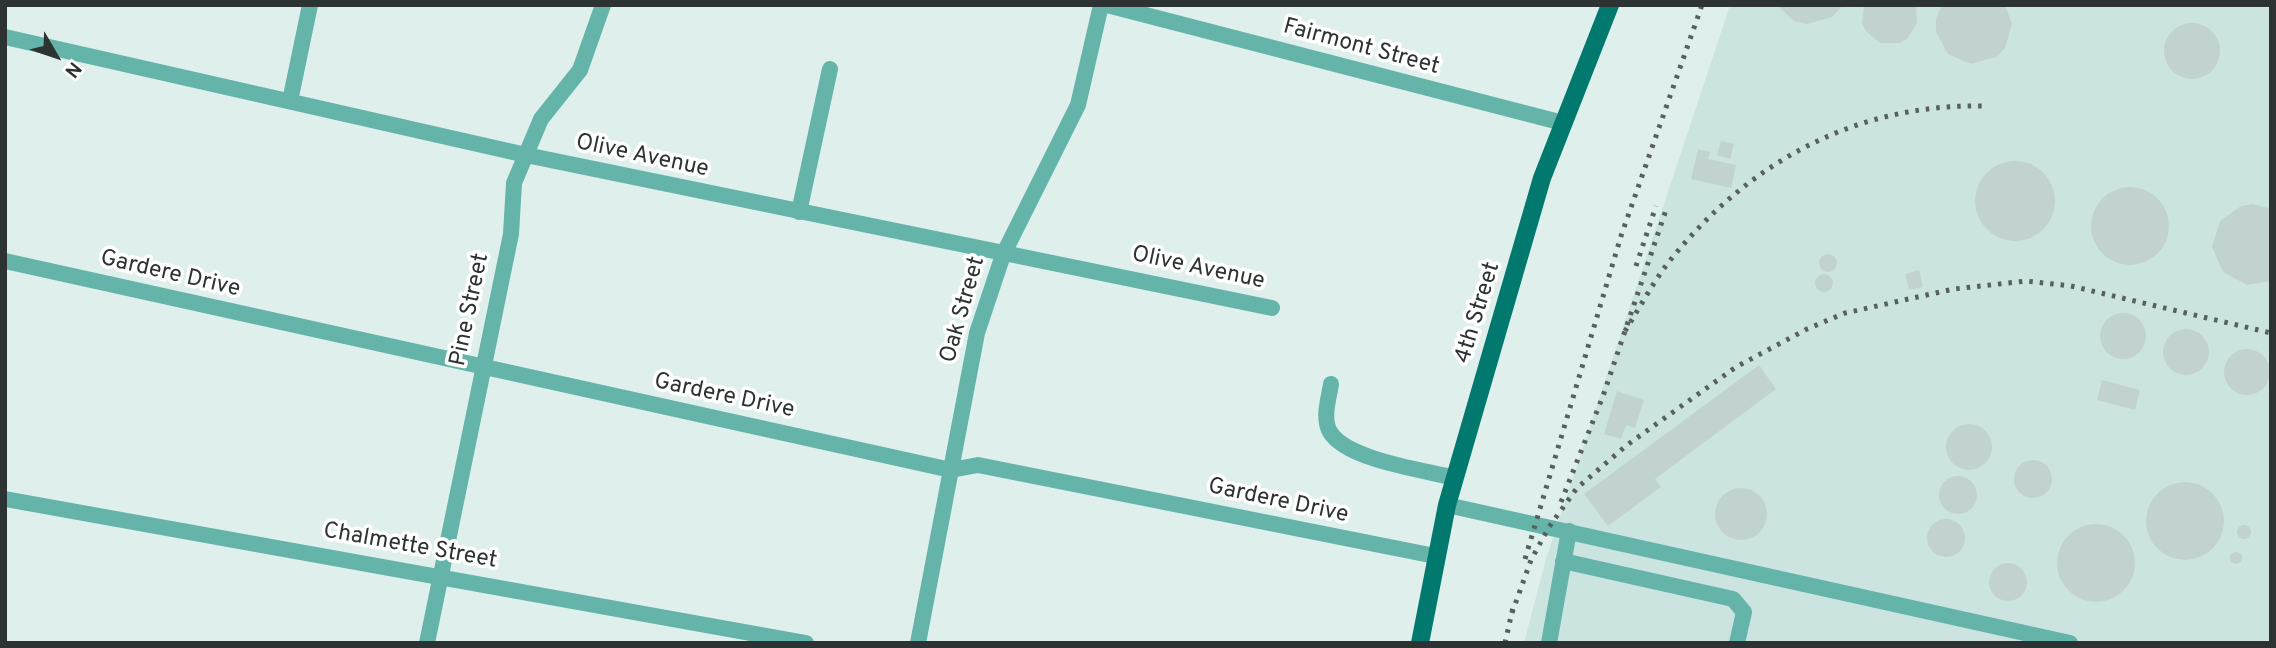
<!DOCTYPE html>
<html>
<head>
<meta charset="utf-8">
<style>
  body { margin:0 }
  #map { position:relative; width:2276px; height:648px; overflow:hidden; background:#dfefec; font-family:Overpass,sans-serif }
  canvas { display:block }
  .frame { position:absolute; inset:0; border:7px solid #2d3332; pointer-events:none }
  .north { position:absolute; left:21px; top:21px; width:70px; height:70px; -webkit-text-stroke:5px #fff; paint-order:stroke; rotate:129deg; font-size:19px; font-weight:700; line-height:28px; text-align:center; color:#2d3332 }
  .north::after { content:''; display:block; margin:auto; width:24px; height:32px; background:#2d3332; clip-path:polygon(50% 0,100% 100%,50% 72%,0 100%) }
</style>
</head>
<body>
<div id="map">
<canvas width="2276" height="648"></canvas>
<div class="frame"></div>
<div class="north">N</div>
</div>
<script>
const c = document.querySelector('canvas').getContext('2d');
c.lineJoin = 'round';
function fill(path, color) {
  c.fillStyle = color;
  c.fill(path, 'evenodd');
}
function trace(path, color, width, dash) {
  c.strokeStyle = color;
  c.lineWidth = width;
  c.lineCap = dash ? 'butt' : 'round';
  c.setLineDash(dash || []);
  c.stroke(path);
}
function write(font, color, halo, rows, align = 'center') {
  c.font = font + ' Overpass,sans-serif';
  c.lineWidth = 7;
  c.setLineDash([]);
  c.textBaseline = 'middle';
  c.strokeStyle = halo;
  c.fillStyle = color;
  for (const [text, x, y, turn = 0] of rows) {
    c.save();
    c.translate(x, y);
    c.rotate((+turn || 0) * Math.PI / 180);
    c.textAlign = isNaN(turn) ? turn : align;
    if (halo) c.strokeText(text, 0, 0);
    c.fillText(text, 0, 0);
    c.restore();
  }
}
fill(new Path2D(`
  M 1730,5 L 2271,5 L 2271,643 L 1524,643 L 1546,559 Z`), '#cce4e0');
fill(new Path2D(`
  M 1777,5 L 1843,5 L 1832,17 L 1807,24 L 1794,21 Z
  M 1864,5 L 1916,5 L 1917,23 L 1907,39 L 1899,43 L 1880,43 L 1866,31 L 1862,23 Z
  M 1942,5 L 2005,5 L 2012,24 L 2005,48 L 1996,57 L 1971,64 L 1948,54 L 1936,32 L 1936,19 Z
  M2164 51a28 28 0 1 1 56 0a28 28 0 1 1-56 0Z
  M 1721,141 L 1734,144 L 1730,159 L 1717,155 Z
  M 1698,149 L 1710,152 L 1708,159 L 1736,165 L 1731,188 L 1691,179 Z
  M1975 201a40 40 0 1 1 80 0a40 40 0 1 1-80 0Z
  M2091 226a39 39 0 1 1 78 0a39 39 0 1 1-78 0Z
  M 2253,204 L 2271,209 L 2271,281 L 2247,285 L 2223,272 L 2212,247 L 2220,221 L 2241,206 Z
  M1819 263a9 9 0 1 1 18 0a9 9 0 1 1-18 0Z
  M 1919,270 L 1923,287 L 1909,290 L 1905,274 Z
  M1815 283a9 9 0 1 1 18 0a9 9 0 1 1-18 0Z
  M2100 336a23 23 0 1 1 46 0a23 23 0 1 1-46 0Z
  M2163 352a23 23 0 1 1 46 0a23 23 0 1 1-46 0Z
  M2224 372a23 23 0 1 1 46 0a23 23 0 1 1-46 0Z
  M 1759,365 L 1776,389 L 1655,479 L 1661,487 L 1608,526 L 1584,494 Z
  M 2102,380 L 2140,390 L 2135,410 L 2097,400 Z
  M 1617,391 L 1644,400 L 1635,428 L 1626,425 L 1621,439 L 1604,434 Z
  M1946 447a23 23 0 1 1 46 0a23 23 0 1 1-46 0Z
  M2014 479a19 19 0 1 1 38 0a19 19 0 1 1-38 0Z
  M1939 495a19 19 0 1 1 38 0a19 19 0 1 1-38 0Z
  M2146 521a39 39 0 1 1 78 0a39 39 0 1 1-78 0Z
  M1715 514a26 26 0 1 1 52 0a26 26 0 1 1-52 0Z
  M1927 538a19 19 0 1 1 38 0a19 19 0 1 1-38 0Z
  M2057 563a39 39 0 1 1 78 0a39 39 0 1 1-78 0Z
  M2237 532a7 7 0 1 1 14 0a7 7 0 1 1-14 0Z
  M2230 558a6 6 0 1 1 12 0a6 6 0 1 1-12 0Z
  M1989 582a19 19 0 1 1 38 0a19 19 0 1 1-38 0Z`), '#c2d2cf');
trace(new Path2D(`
  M 1107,5 L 1563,123
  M 5,37 L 526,155 L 1272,308
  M 290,101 L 310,5
  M 799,212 L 830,69
  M 5,261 L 951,470 L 978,465 L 1435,556
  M 1331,384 C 1329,398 1322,418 1330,432 C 1347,460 1424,470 1455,478
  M 5,499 L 806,643
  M 1447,505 L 2070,643
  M 1563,561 L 1733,599 L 1744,612 L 1737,643
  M 427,643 L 511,234 L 514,183 L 541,119 L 580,70 L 603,5
  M 918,643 L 977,333 L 1003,255 L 1078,105 L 1101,5
  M 1549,643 L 1569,531`), '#65b4aa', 16);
trace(new Path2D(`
  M 1420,643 L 1447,505 L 1542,178 L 1610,5`), '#02796f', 18);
trace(new Path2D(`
  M 1636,266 L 1656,206
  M 1625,331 C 1639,309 1652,284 1668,263 C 1748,162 1856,103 1986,106
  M 1561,502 L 1603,396 L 1667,207
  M 1525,559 L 1621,236 L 1702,5
  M 1512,613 L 1531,560 L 1549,527 L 1577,488 L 1627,445 L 1736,367 L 1807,329 L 1845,313 L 1954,289 L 2026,281 L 2071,286 L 2271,333
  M 1505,643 L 1514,603`), '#58605f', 5, [3.5, 7]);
write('23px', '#2d3332', '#fff', [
  ["Fairmont Street",1361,48,15],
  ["Olive Avenue",642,157,12],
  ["Olive Avenue",1198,269,12],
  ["Gardere Drive",170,275,13],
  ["Pine Street",471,310,-78],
  ["Oak Street",964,310,-74],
  ["4th Street",1479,313,-73],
  ["Gardere Drive",724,397,12],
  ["Gardere Drive",1278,502,12],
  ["Chalmette Street",410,547,10]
]);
</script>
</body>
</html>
